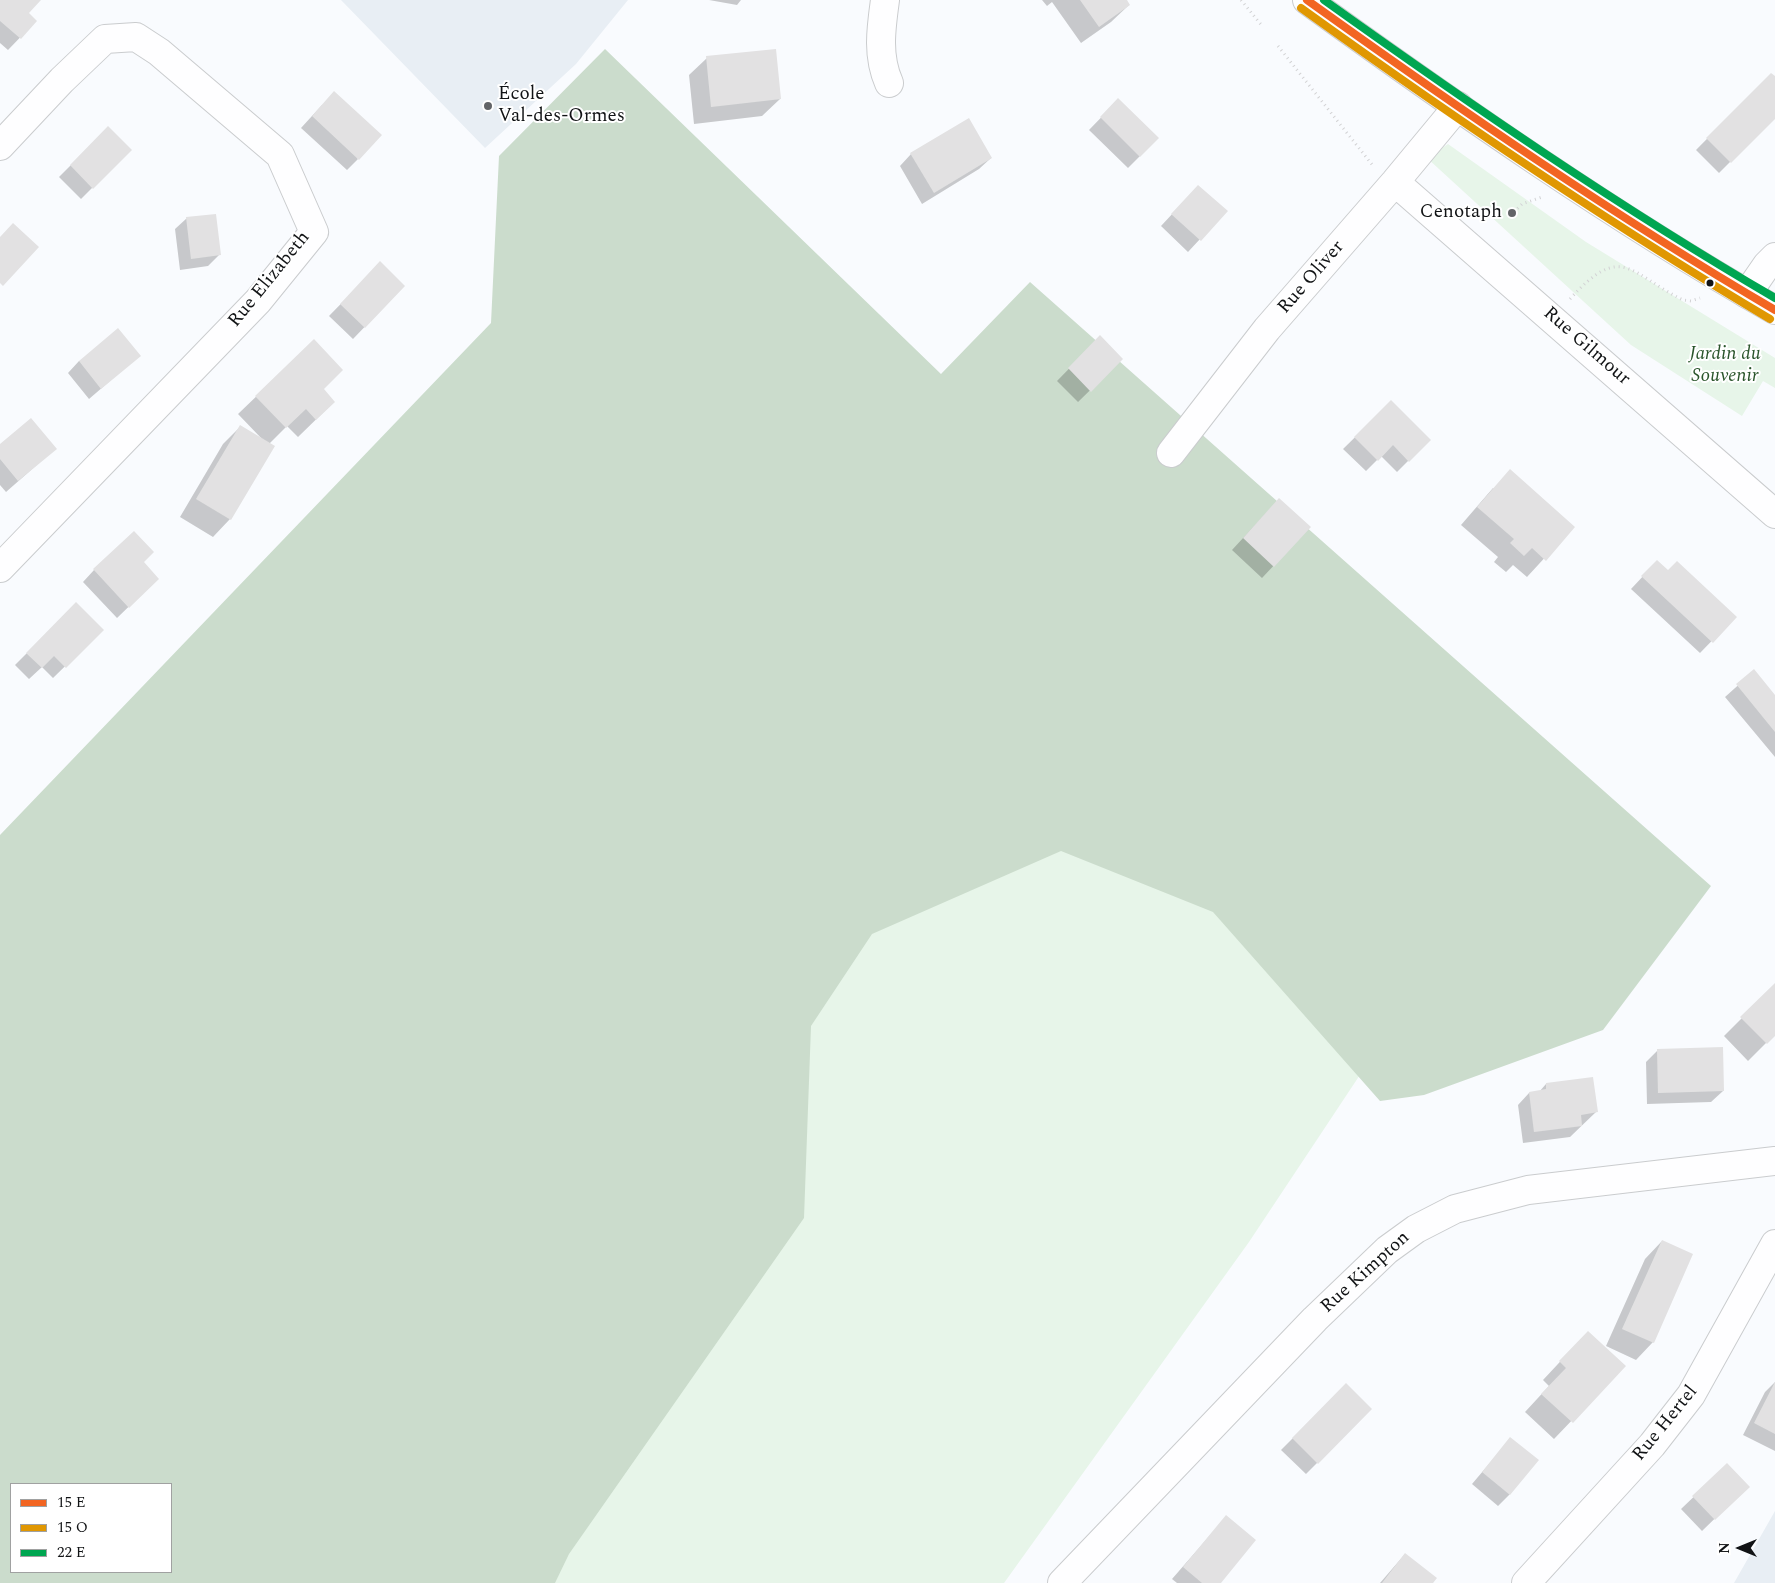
<!DOCTYPE html>
<html>
<head>
<meta charset="utf-8">
<style>
  body { margin:0 }
  #map { position:relative; width:1775px; height:1583px; overflow:hidden; background:#f9fbfe; font-family:Spectral,serif }
  canvas { display:block }
  .legend { position:absolute; left:10px; top:1483px; width:162px; height:90px; box-sizing:border-box; background:#fff; border:1px solid #a0a1a1; margin:0; padding:6px 9px; list-style:none; font-size:15px; color:#111315 }
  .legend li { display:flex; align-items:center; gap:10px; height:25px }
  .legend b { width:25px; border:1px solid #a0a1a1 }
  .north { position:absolute; left:1715px; top:1523px; width:50px; height:50px; -webkit-text-stroke:4px #fff; paint-order:stroke; rotate:270deg; font-size:14px; font-weight:700; line-height:20px; text-align:center; color:#111315 }
  .north::after { content:''; display:block; margin:auto; width:18px; height:22px; background:#111315; clip-path:polygon(50% 0,100% 100%,50% 72%,0 100%) }
</style>
</head>
<body>
<div id="map">
<canvas width="1775" height="1583"></canvas>
<ul class="legend">
<li><b style="height:6px;background:#f26522"></b>15 E</li>
<li><b style="height:6px;background:#e09702"></b>15 O</li>
<li><b style="height:6px;background:#00a651"></b>22 E</li>
</ul>
<div class="north">N</div>
</div>
<script>
const c = document.querySelector('canvas').getContext('2d');
c.lineJoin = 'round';
function fill(path, color) {
  c.fillStyle = color;
  c.fill(path, 'evenodd');
}
function trace(path, color, width, dash) {
  c.strokeStyle = color;
  c.lineWidth = width;
  c.lineCap = dash ? 'butt' : 'round';
  c.setLineDash(dash || []);
  c.stroke(path);
}
function write(font, color, halo, rows, align = 'center') {
  c.font = font + ' Spectral,serif';
  c.lineWidth = 4;
  c.setLineDash([]);
  c.textBaseline = 'middle';
  c.strokeStyle = halo;
  c.fillStyle = color;
  for (const [text, x, y, turn = 0] of rows) {
    c.save();
    c.translate(x, y);
    c.rotate((+turn || 0) * Math.PI / 180);
    c.textAlign = isNaN(turn) ? turn : align;
    if (halo) c.strokeText(text, 0, 0);
    c.fillText(text, 0, 0);
    c.restore();
  }
}
fill(new Path2D(`
  M 341,0 L 628,0 L 576,64 L 485,148 Z
  M 1775,1511 L 1775,1583 L 1734,1583 Z`), '#e8eef4');
fill(new Path2D(`
  M 1448,144 L 1586,242 L 1775,358 L 1775,388 L 1763,381 L 1742,416 L 1631,345 L 1427,158 Z
  M 472,525 L 1411,998 L 1249,1242 L 1004,1583 L 0,1583 L 0,917 ZM 11,1484 L 171,1484 L 171,1572 L 11,1572 Z`), '#e7f5e9');
fill(new Path2D(`
  M 605,49 L 941,374 L 1030,282 L 1711,886 L 1603,1030 L 1424,1095 L 1380,1101 L 1213,912 L 1061,851 L 872,934 L 811,1026 L 804,1218 L 569,1554 L 555,1583 L 0,1583 L 0,835 L 491,323 L 499,156 ZM 11,1484 L 171,1484 L 171,1572 L 11,1572 Z`), '#cbdccc');
fill(new Path2D(`
  M 0,0 L 39,0 L 27,13 L 36,21 L 8,50 L 0,43 Z
  M 709,0 L 741,0 L 737,5 Z
  M 1042,0 L 1125,0 L 1129,5 L 1111,22 L 1081,43 L 1052,2 L 1047,6 Z
  M 707,58 L 780,99 L 762,116 L 694,124 L 689,75 Z
  M 1771,74 L 1775,78 L 1775,117 L 1719,173 L 1696,150 Z
  M 1118,100 L 1158,138 L 1128,168 L 1089,130 Z
  M 322,105 L 358,159 L 347,170 L 301,128 Z
  M 108,128 L 130,150 L 81,199 L 59,177 Z
  M 911,154 L 991,158 L 979,169 L 922,204 L 900,166 Z
  M 1187,198 L 1226,211 L 1188,252 L 1161,226 Z
  M 187,218 L 219,255 L 208,266 L 180,270 L 175,229 Z
  M 369,275 L 404,286 L 353,339 L 329,316 Z
  M 1100,337 L 1122,359 L 1078,402 L 1057,381 Z
  M 314,341 L 322,389 L 334,402 L 298,437 L 287,426 L 269,444 L 230,519 L 213,537 L 180,517 L 223,444 L 240,427 L 262,439 L 238,414 Z
  M 139,356 L 89,399 L 68,373 L 79,361 Z
  M 1391,402 L 1429,440 L 1397,472 L 1381,456 L 1366,471 L 1343,449 Z
  M 0,445 L 55,449 L 6,492 L 0,485 Z
  M 1493,488 L 1573,527 L 1527,577 L 1513,565 L 1506,572 L 1494,562 L 1498,557 L 1461,525 Z
  M 1268,511 L 1310,527 L 1262,578 L 1232,550 Z
  M 142,562 L 146,590 L 117,618 L 83,582 L 94,570 Z
  M 1668,572 L 1735,617 L 1700,653 L 1631,589 L 1646,573 Z
  M 76,604 L 102,630 L 53,678 L 42,667 L 29,679 L 15,665 Z
  M 1754,671 L 1775,696 L 1775,757 L 1725,697 Z
  M 1775,985 L 1775,1034 L 1748,1061 L 1724,1036 Z
  M 1658,1050 L 1723,1091 L 1711,1102 L 1647,1104 L 1646,1062 Z
  M 1546,1084 L 1596,1112 L 1570,1137 L 1523,1143 L 1518,1105 L 1529,1093 L 1539,1092 Z
  M 1662,1241 L 1653,1342 L 1636,1360 L 1606,1346 L 1645,1259 Z
  M 1571,1350 L 1624,1366 L 1554,1439 L 1525,1412 L 1549,1386 L 1543,1380 Z
  M 1775,1382 L 1775,1451 L 1743,1435 L 1765,1392 Z
  M 1346,1385 L 1371,1409 L 1306,1474 L 1281,1450 Z
  M 1511,1438 L 1510,1494 L 1498,1506 L 1472,1484 Z
  M 1727,1465 L 1736,1498 L 1702,1531 L 1681,1509 Z
  M 1226,1517 L 1219,1583 L 1177,1583 L 1172,1579 Z
  M 1405,1554 L 1431,1583 L 1380,1583 Z`), '#0003');
fill(new Path2D(`
  M 0,0 L 41,0 L 29,13 L 37,21 L 21,39 L 0,21 Z
  M 1080,0 L 1127,0 L 1130,5 L 1099,27 Z
  M 776,49 L 781,99 L 711,107 L 706,56 Z
  M 1771,73 L 1775,76 L 1775,119 L 1731,163 L 1706,138 Z
  M 334,91 L 382,135 L 359,160 L 312,116 Z
  M 1118,98 L 1159,138 L 1140,157 L 1100,117 Z
  M 969,118 L 992,158 L 934,193 L 910,153 Z
  M 108,126 L 132,150 L 93,189 L 70,165 Z
  M 1198,185 L 1228,211 L 1201,241 L 1171,214 Z
  M 216,214 L 221,255 L 191,259 L 186,217 Z
  M 13,223 L 39,247 L 3,286 L 0,283 L 0,237 Z
  M 380,261 L 405,286 L 365,328 L 340,304 Z
  M 118,328 L 141,356 L 101,389 L 79,361 Z
  M 1100,335 L 1123,359 L 1091,392 L 1068,368 Z
  M 314,339 L 343,370 L 324,389 L 335,402 L 316,420 L 306,409 L 286,428 L 255,396 Z
  M 1391,400 L 1431,440 L 1409,462 L 1393,445 L 1378,461 L 1354,437 Z
  M 31,418 L 57,449 L 18,481 L 0,459 L 0,444 Z
  M 240,425 L 275,446 L 231,520 L 196,499 Z
  M 1510,469 L 1575,527 L 1546,561 L 1532,548 L 1524,556 L 1510,543 L 1514,539 L 1477,507 Z
  M 1279,498 L 1311,527 L 1274,567 L 1243,538 Z
  M 134,531 L 154,552 L 144,562 L 159,579 L 129,608 L 93,569 Z
  M 1657,560 L 1668,570 L 1677,561 L 1737,617 L 1713,643 L 1641,576 Z
  M 76,602 L 104,630 L 66,668 L 54,656 L 42,668 L 26,653 Z
  M 1754,669 L 1775,695 L 1775,732 L 1736,684 Z
  M 1775,983 L 1775,1036 L 1767,1044 L 1740,1017 Z
  M 1723,1047 L 1724,1091 L 1658,1093 L 1657,1049 Z
  M 1593,1077 L 1598,1112 L 1581,1115 L 1582,1126 L 1534,1132 L 1529,1092 L 1546,1089 L 1546,1083 Z
  M 1662,1240 L 1693,1254 L 1654,1343 L 1622,1329 Z
  M 1588,1331 L 1626,1366 L 1573,1423 L 1541,1394 L 1566,1368 L 1559,1361 Z
  M 1775,1382 L 1775,1434 L 1754,1423 Z
  M 1346,1383 L 1372,1409 L 1318,1464 L 1292,1438 Z
  M 1510,1437 L 1539,1460 L 1510,1495 L 1482,1472 Z
  M 1727,1463 L 1750,1487 L 1715,1520 L 1692,1496 Z
  M 1226,1515 L 1256,1540 L 1221,1583 L 1202,1583 L 1183,1567 Z
  M 1405,1553 L 1437,1578 L 1433,1583 L 1382,1583 Z`), '#e2e1e2');
const minor = new Path2D(`
  M 885,0 C 881,29 877,56 889,83
  M 0,146 L 62,80 L 105,39 L 136,37 L 159,52 L 280,155 L 314,232 L 258,301 L 0,568
  M 1395,182 L 1775,514
  M 1747,294 L 1767,265 L 1775,257
  M 1171,453 L 1267,329 L 1395,182 L 1458,106
  M 1062,1583 L 1315,1319 L 1387,1250 L 1416,1229 L 1455,1209 L 1528,1190 L 1775,1161
  M 1526,1583 L 1652,1445 L 1691,1395 L 1775,1244`);
const secondary = new Path2D(`
  M 1307,0 C 1458,109 1613,217 1775,310`);
trace(minor, '#caccce', 30);
trace(secondary, '#caccce', 30);
trace(new Path2D(`
  M 1241,0 L 1263,27
  M 1278,46 L 1374,167
  M 1514,212 L 1522,204 L 1542,197
  M 1570,299 C 1622,241 1630,274 1683,300 L 1691,301 L 1700,298`), '#d2d2d4', 3, [1, 4]);
trace(minor, '#fefeff', 28);
trace(secondary, '#fefeff', 28);
trace(new Path2D(`
  M 1307,0 C 1459,109 1613,215 1775,310`), '#f26522', 8);
trace(new Path2D(`
  M 1301,8 C 1454,118 1608,223 1770,319`), '#e09702', 8);
trace(new Path2D(`
  M 1324,0 C 1471,105 1619,207 1775,298`), '#00a651', 8);
for (const [x, y, r, color] of [
  [488,106,5,"#626467"],
  [1512,213,5,"#626467"],
  [1710,283,4.5,"#111315"]
]) {
  const dot = new Path2D();
  dot.arc(x, y, r, 0, 2 * Math.PI);
  c.fillStyle = color;
  c.fill(dot);
  trace(dot, '#fff', 2);
}
write('19px', '#111315', '#fff', [
  ["École",498,95],
  ["Val-des-Ormes",498,117],
  ["Cenotaph",1502,213,"right"]
], 'left');
write('19px', '#111315', '#fff', [
  ["Rue Oliver",1312,278,-49],
  ["Rue Elizabeth",270,280,-51],
  ["Rue Gilmour",1586,347,41],
  ["Rue Kimpton",1366,1273,-42],
  ["Rue Hertel",1666,1424,-51]
]);
write('italic 19px', '#2a552b', '#fff', [
  ["Jardin du",1725,355],
  ["Souvenir",1725,377]
]);
</script>
</body>
</html>
